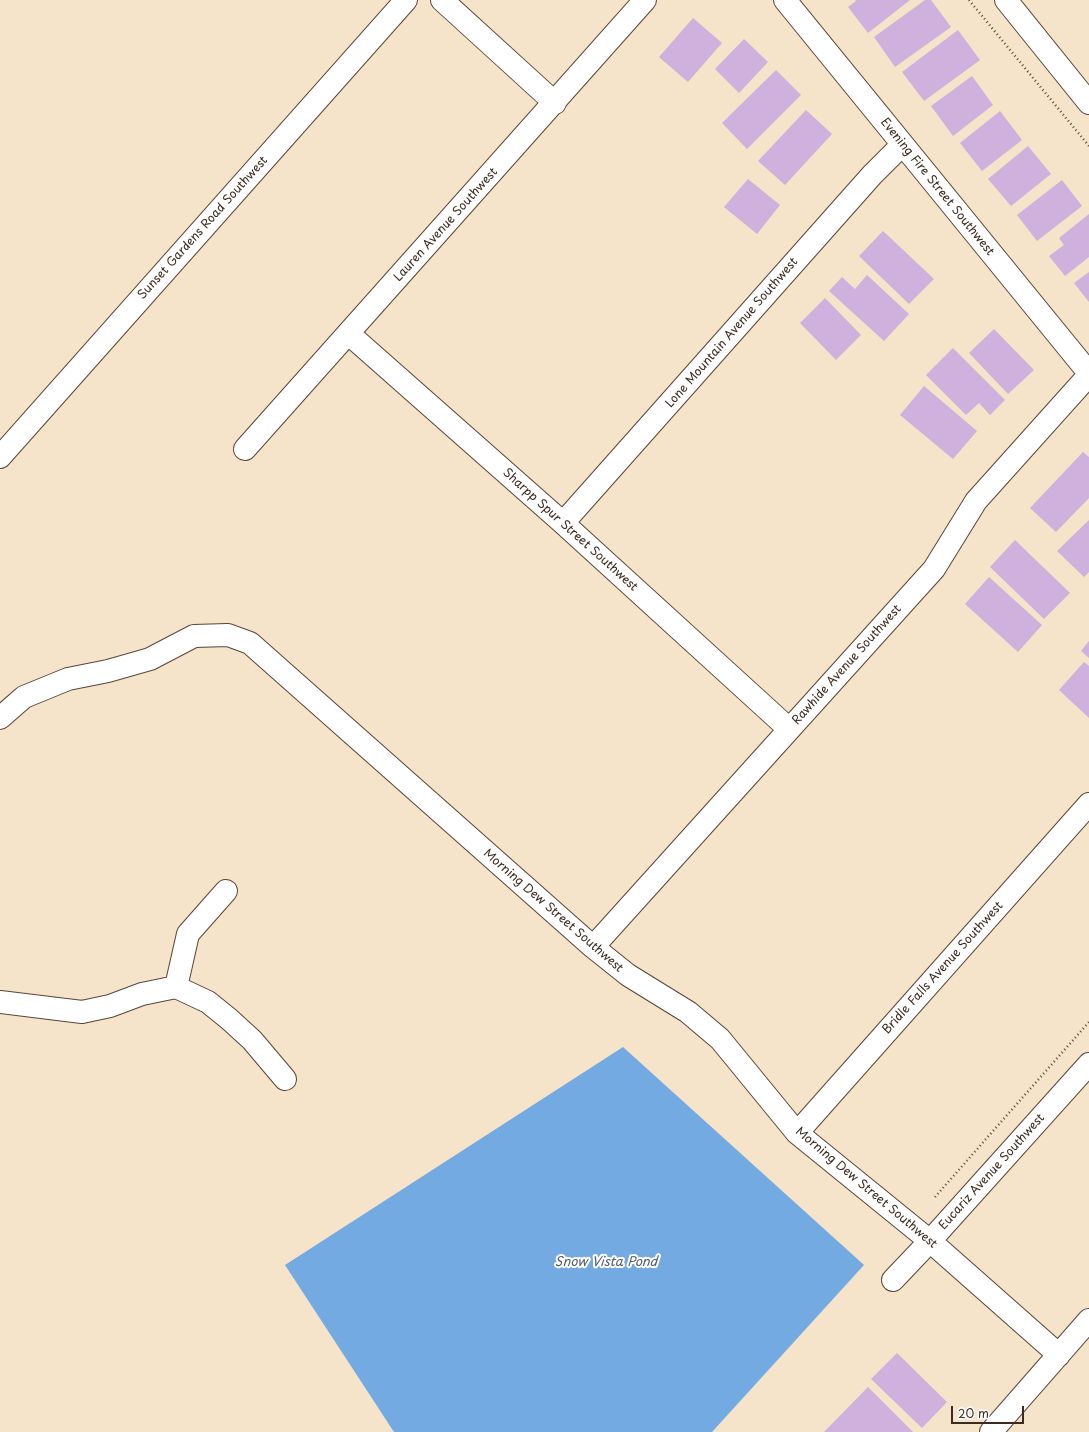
<!DOCTYPE html>
<html>
<head>
<meta charset="utf-8">
<style>
  body { margin:0 }
  #map { position:relative; width:1089px; height:1432px; overflow:hidden; background:#f5e3ca; font-family:"Playpen Sans",sans-serif }
  canvas { display:block }
  .scale { position:absolute; left:951px; top:1406px; width:73px; height:18px; box-sizing:border-box; border:2px solid #3b2a1e; border-top:0; padding-left:5px; font-size:12px; line-height:14px; white-space:nowrap; color:#3b2a1e; -webkit-text-stroke:3px #fff; paint-order:stroke }
</style>
</head>
<body>
<div id="map">
<canvas width="1089" height="1432"></canvas>
<div class="scale">20 m</div>
</div>
<script>
const c = document.querySelector('canvas').getContext('2d');
c.lineJoin = 'round';
function fill(path, color) {
  c.fillStyle = color;
  c.fill(path, 'evenodd');
}
function trace(path, color, width, dash) {
  c.strokeStyle = color;
  c.lineWidth = width;
  c.lineCap = dash ? 'butt' : 'round';
  c.setLineDash(dash || []);
  c.stroke(path);
}
function write(font, color, halo, rows, align = 'center') {
  c.font = font + ' "Playpen Sans",sans-serif';
  c.lineWidth = 4;
  c.setLineDash([]);
  c.textBaseline = 'middle';
  c.strokeStyle = halo;
  c.fillStyle = color;
  for (const [text, x, y, turn = 0] of rows) {
    c.save();
    c.translate(x, y);
    c.rotate((+turn || 0) * Math.PI / 180);
    c.textAlign = isNaN(turn) ? turn : align;
    if (halo) c.strokeText(text, 0, 0);
    c.fillText(text, 0, 0);
    c.restore();
  }
}
fill(new Path2D(`
  M 623,1047 L 864,1265 L 712,1432 L 394,1432 L 285,1265 Z`), '#73aae1');
fill(new Path2D(`
  M 855,0 L 910,0 L 868,33 L 848,7 L 856,1 Z
  M 925,0 L 931,0 L 951,27 L 895,67 L 874,37 Z
  M 693,18 L 722,43 L 688,82 L 659,57 Z
  M 958,30 L 980,60 L 924,101 L 902,72 Z
  M 744,39 L 768,62 L 739,93 L 715,69 Z
  M 776,70 L 801,95 L 747,149 L 722,123 Z
  M 972,76 L 993,105 L 953,136 L 931,106 Z
  M 806,110 L 832,134 L 785,185 L 758,161 Z
  M 1000,111 L 1022,140 L 982,171 L 960,143 Z
  M 1028,146 L 1051,174 L 1011,206 L 988,179 Z
  M 748,179 L 780,205 L 757,234 L 724,207 Z
  M 1062,180 L 1082,206 L 1037,241 L 1017,215 Z
  M 1089,214 L 1089,257 L 1065,276 L 1049,256 L 1064,245 L 1059,238 Z
  M 883,231 L 934,279 L 909,304 L 859,256 Z
  M 1089,272 L 1089,302 L 1074,283 Z
  M 867,275 L 909,314 L 884,341 L 829,291 L 842,277 L 855,289 Z
  M 825,298 L 861,335 L 836,360 L 800,323 Z
  M 994,329 L 1034,370 L 1008,394 L 969,353 Z
  M 953,348 L 1005,400 L 990,415 L 979,403 L 966,415 L 926,375 Z
  M 924,386 L 977,431 L 953,459 L 900,415 Z
  M 1083,452 L 1089,457 L 1089,498 L 1056,532 L 1030,508 Z
  M 1089,520 L 1089,572 L 1084,577 L 1057,551 Z
  M 1015,540 L 1070,593 L 1044,619 L 990,567 Z
  M 989,577 L 1042,625 L 1018,652 L 965,604 Z
  M 1089,641 L 1089,658 L 1081,651 Z
  M 1084,662 L 1089,666 L 1089,718 L 1059,690 Z
  M 897,1353 L 947,1402 L 922,1428 L 871,1379 Z
  M 868,1387 L 913,1432 L 824,1432 Z`), '#d0b0dc');
const street = new Path2D(`
  M 442,0 L 555,103
  M 785,0 L 1089,373
  M 349,334 L 563,523 L 789,729
  M 245,449 L 645,0
  M 563,523 L 872,175 L 902,145
  M 0,718 L 24,697 L 68,679 L 108,671 L 150,659 L 194,636 L 228,635 L 250,643 L 593,947 L 628,975 L 688,1012 L 720,1039 L 797,1133 L 930,1241 L 1059,1355
  M 593,947 L 934,569 L 976,501 L 1089,375
  M 176,987 L 188,934 L 226,891
  M 0,1002 L 82,1012 L 110,1006 L 142,994 L 176,987 L 208,1002 L 229,1019 L 252,1040 L 285,1079
  M 797,1133 L 1089,804
  M 893,1280 L 930,1241 L 1089,1064
  M 991,1432 L 1089,1320`);
const secondary = new Path2D(`
  M 1006,0 L 1089,103
  M 0,457 L 406,0`);
trace(street, '#574638', 24);
trace(secondary, '#574638', 24);
trace(new Path2D(`
  M 969,0 L 1089,146
  M 935,1197 L 1089,1022`), '#574638', 2.5, [1, 3]);
trace(street, '#fff', 22);
trace(secondary, '#fff', 22);
write('12px', '#3b2a1e', '#fff', [
  ["Evening Fire Street Southwest",937,187,51],
  ["Lauren Avenue Southwest",446,225,-48],
  ["Sunset Gardens Road Southwest",203,228,-48],
  ["Lone Mountain Avenue Southwest",732,333,-49],
  ["Sharpp Spur Street Southwest",570,530,42],
  ["Rawhide Avenue Southwest",847,665,-48],
  ["Morning Dew Street Southwest",553,911,41],
  ["Bridle Falls Avenue Southwest",943,968,-48],
  ["Eucariz Avenue Southwest",992,1172,-48],
  ["Morning Dew Street Southwest",866,1188,40]
]);
write('italic 13px', '#515d6c', '#fff', [
  ["Snow Vista Pond",606,1262]
]);
</script>
</body>
</html>
